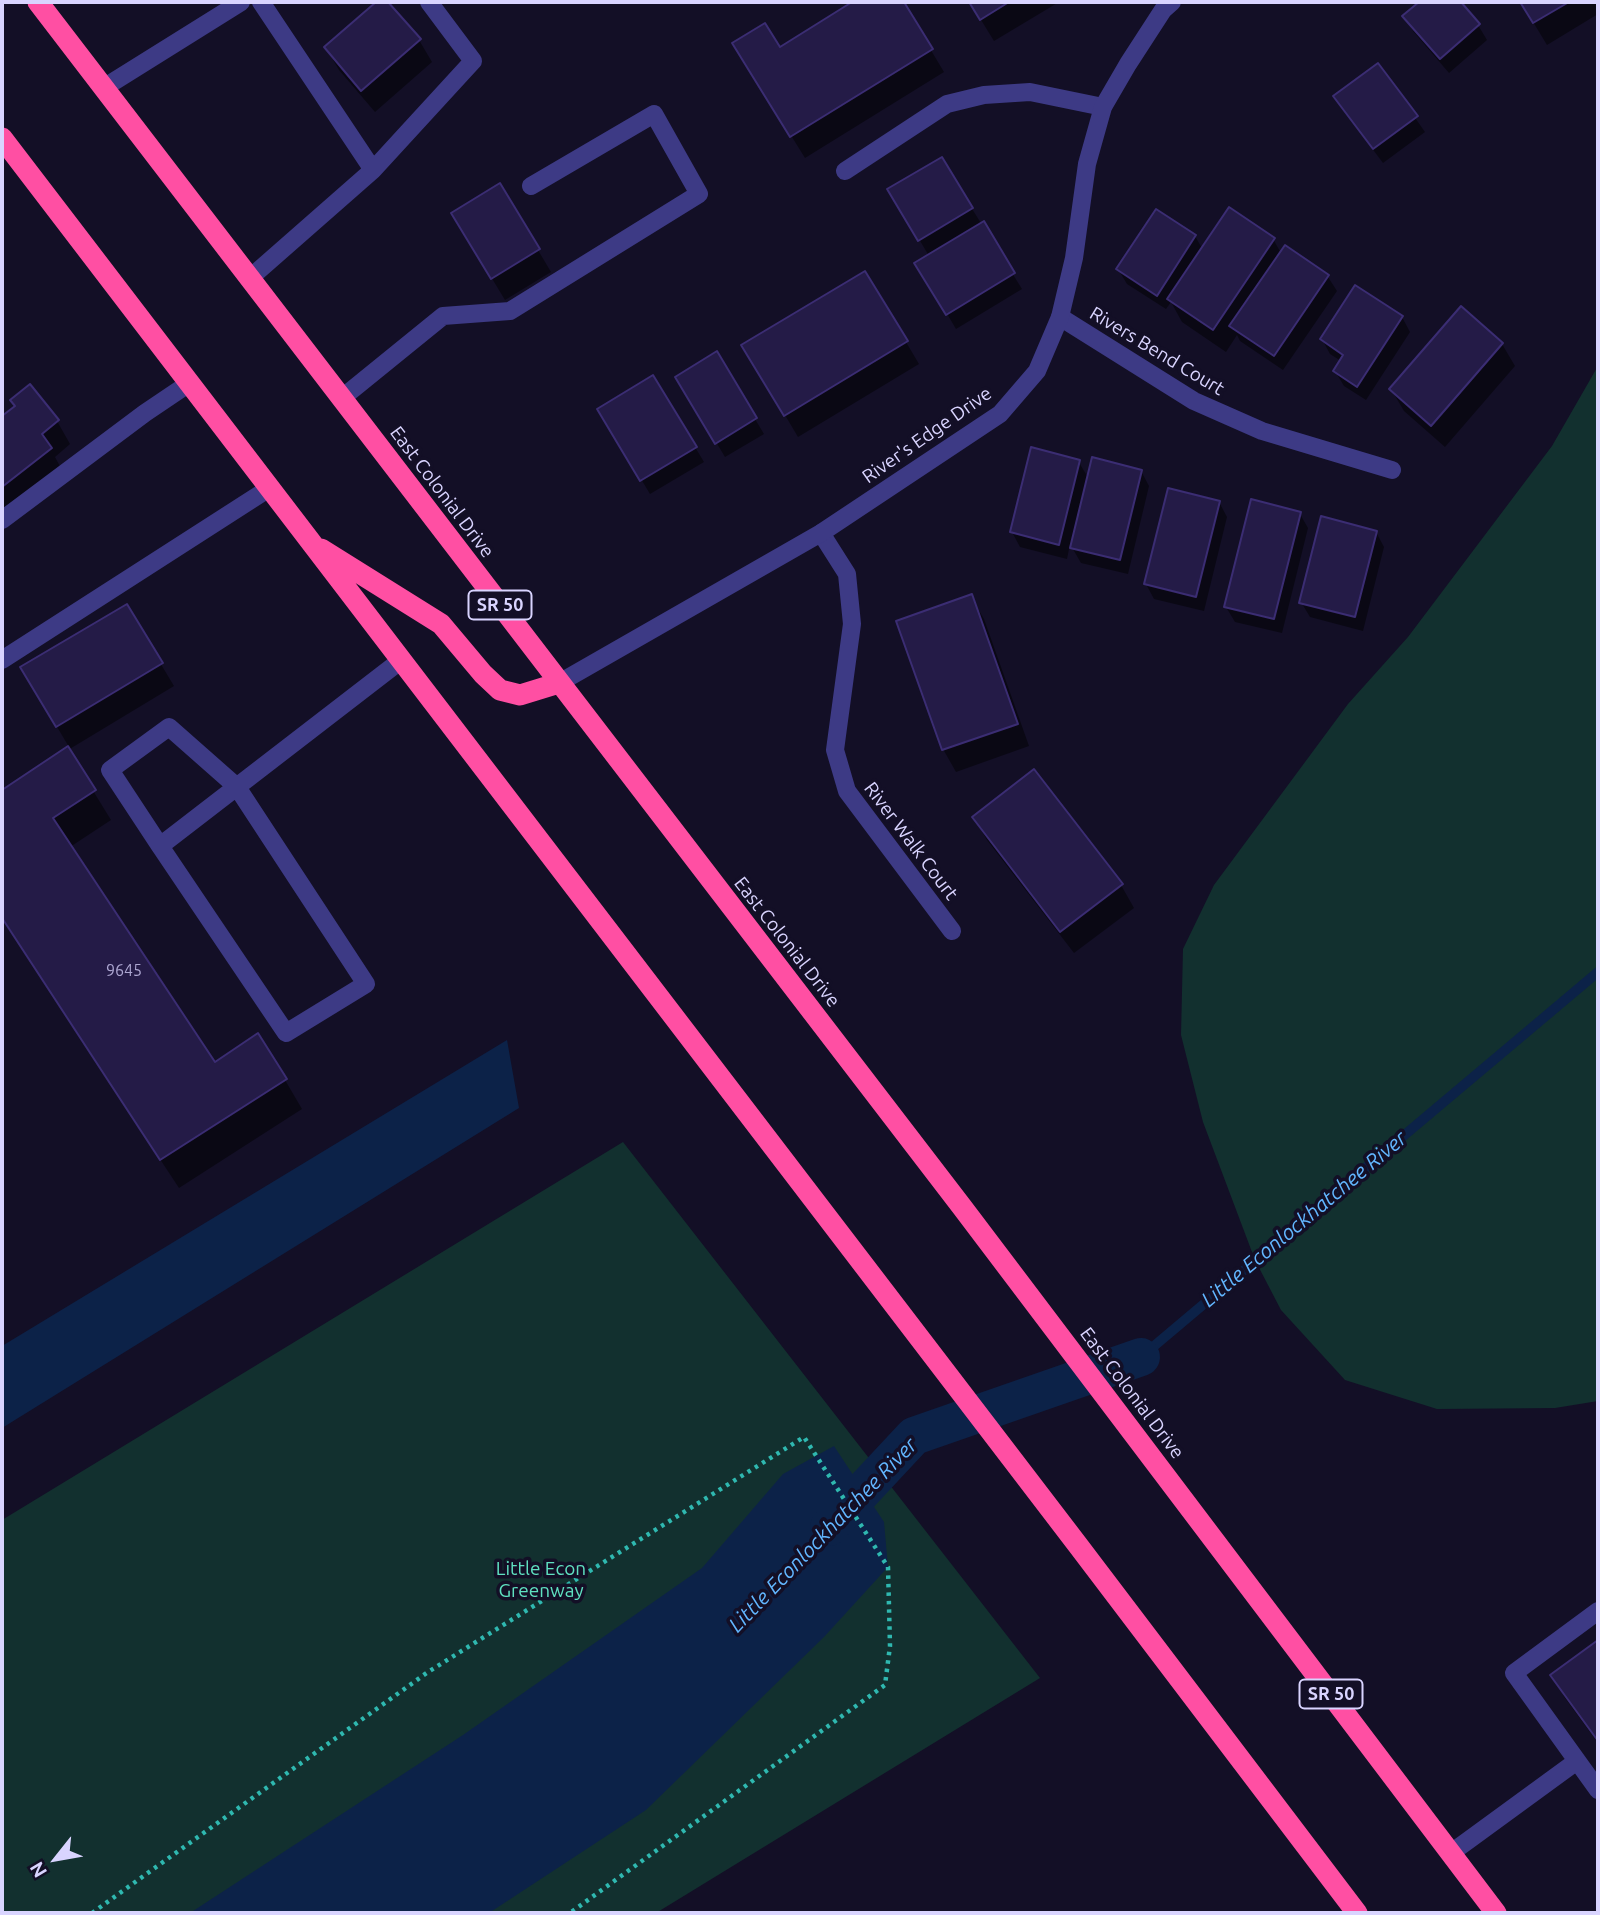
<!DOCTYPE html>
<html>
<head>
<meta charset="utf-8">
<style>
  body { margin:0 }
  #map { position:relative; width:1600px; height:1915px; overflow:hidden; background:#130f26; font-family:Ubuntu,sans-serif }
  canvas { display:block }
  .frame { position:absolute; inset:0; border:4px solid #d9d4ff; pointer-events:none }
  .north { position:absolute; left:21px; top:1824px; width:70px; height:70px; -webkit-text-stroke:5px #130f26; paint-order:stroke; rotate:239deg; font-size:19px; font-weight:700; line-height:28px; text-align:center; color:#d9d4ff }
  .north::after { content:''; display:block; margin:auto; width:24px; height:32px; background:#d9d4ff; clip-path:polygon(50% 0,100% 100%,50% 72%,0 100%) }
</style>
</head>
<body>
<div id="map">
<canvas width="1600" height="1915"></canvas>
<div class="frame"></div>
<div class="north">N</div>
</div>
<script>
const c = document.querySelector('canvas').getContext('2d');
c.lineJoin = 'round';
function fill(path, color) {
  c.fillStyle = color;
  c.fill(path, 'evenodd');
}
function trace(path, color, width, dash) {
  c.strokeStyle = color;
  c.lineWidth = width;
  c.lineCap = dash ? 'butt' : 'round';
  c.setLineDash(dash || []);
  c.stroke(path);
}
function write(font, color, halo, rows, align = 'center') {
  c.font = font + ' Ubuntu,sans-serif';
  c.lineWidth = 7;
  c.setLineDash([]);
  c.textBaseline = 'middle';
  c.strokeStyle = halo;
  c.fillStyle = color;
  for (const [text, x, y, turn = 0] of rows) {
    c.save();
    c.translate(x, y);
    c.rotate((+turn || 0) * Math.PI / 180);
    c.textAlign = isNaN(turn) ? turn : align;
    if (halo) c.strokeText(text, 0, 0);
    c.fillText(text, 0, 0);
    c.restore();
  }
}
fill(new Path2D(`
  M 1598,366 L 1598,1401 L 1555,1408 L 1437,1409 L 1345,1380 L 1281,1310 L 1255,1260 L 1203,1122 L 1181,1035 L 1183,949 L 1214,885 L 1348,704 L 1408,637 L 1552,446 Z
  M 623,1142 L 1040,1678 L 656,1913 L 2,1913 L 2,1520 Z`), '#12302f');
fill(new Path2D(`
  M 507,1040 L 519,1108 L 2,1428 L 2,1346 Z
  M 834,1446 L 884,1522 L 888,1567 L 824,1637 L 646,1810 L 489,1913 L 190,1913 L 463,1735 L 702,1568 L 783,1474 Z`), '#0c2248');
fill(new Path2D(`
  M 378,2 L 386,2 L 419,40 L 432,62 L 375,112 L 339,70 L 326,48 Z
  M 856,2 L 902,2 L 944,72 L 805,158 L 748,66 L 779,49 Z
  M 970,2 L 1059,2 L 994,41 Z
  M 1422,2 L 1458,2 L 1478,25 L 1487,40 L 1449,73 L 1413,31 L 1405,16 Z
  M 1521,2 L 1598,2 L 1598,14 L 1547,45 Z
  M 1378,65 L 1425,132 L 1383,163 L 1344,111 Z
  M 941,159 L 1022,289 L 956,329 L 917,263 L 929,256 L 890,190 Z
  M 500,186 L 551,272 L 505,300 L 453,214 Z
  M 1195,236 L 1203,250 L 1273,239 L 1281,253 L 1285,247 L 1328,277 L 1337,291 L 1283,370 L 1240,341 L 1237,335 L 1226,352 L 1182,322 L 1171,302 L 1166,309 L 1127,284 L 1118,269 Z
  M 865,273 L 919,364 L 798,437 L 744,346 Z
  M 1402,317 L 1410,332 L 1366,400 L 1344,386 L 1335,371 L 1341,361 L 1330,354 L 1322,339 Z
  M 1502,344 L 1515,366 L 1445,447 L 1404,411 L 1391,389 Z
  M 716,354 L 764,434 L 725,457 L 677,377 Z
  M 653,377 L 704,462 L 650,494 L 599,409 Z
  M 17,407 L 57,421 L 70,444 L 55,457 L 63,472 L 2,519 L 2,418 Z
  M 1078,461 L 1089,479 L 1141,471 L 1149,486 L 1128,574 L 1081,563 L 1070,544 L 1067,559 L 1020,547 L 1012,532 Z
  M 1219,502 L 1227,517 L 1204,611 L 1154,599 L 1146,584 Z
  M 1300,514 L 1308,528 L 1282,633 L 1235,622 L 1226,607 Z
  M 1376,532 L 1384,547 L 1363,631 L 1310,617 L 1301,602 Z
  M 971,597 L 984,619 L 1029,746 L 956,772 L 943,749 Z
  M 126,606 L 174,686 L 68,750 L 111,820 L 70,847 L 215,1064 L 285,1080 L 302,1109 L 179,1188 L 2,919 L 2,793 L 69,747 L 22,668 Z
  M 974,818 L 1121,885 L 1134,908 L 1074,953 L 987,840 Z
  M 1598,1642 L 1598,1743 L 1565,1698 L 1552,1675 Z`), '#0007');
trace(new Path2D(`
  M 1141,1357 L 1598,972`), '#0c2248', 10);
trace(new Path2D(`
  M 829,1527 L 914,1436 L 1141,1357`), '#0c2248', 38);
const building = new Path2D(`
  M 376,2 L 388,2 L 421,39 L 361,91 L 324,47 Z
  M 852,2 L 904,2 L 933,49 L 790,137 L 732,43 L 765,23 L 780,47 Z
  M 969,2 L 1009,2 L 980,20 Z
  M 1419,2 L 1461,2 L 1480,24 L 1440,59 L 1402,16 Z
  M 1520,2 L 1569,2 L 1533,23 Z
  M 1378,63 L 1418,116 L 1373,149 L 1333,96 Z
  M 942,157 L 973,208 L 918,241 L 887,189 Z
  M 500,183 L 540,249 L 491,279 L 451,213 Z
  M 1229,207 L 1275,238 L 1213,330 L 1167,299 Z
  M 1156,209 L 1196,235 L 1157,296 L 1116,269 Z
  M 984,221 L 1015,273 L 946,315 L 914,263 Z
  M 1285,245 L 1329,275 L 1274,356 L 1229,326 Z
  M 865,271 L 908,341 L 784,416 L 741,345 Z
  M 1355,285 L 1403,316 L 1357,387 L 1333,371 L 1343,355 L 1320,339 Z
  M 1461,306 L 1503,343 L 1431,426 L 1389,389 Z
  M 717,351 L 757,418 L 715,444 L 675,377 Z
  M 653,375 L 697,447 L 640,481 L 597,409 Z
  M 30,384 L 59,420 L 42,434 L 52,448 L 2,487 L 2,416 L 15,406 L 10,400 Z
  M 1031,447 L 1080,460 L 1059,545 L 1010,532 Z
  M 1092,457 L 1142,470 L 1120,560 L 1070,548 Z
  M 1168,488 L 1220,501 L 1196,597 L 1144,584 Z
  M 1251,499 L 1301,512 L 1274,619 L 1224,607 Z
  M 1321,516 L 1377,531 L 1355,617 L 1299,603 Z
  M 972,594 L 1018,724 L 942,750 L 896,621 Z
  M 127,604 L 163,663 L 56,727 L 20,667 Z
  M 68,746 L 96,790 L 53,818 L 215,1062 L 258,1033 L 287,1079 L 160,1160 L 2,918 L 2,790 Z
  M 1034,769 L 1123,884 L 1060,932 L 972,817 Z
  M 1598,1640 L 1598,1741 L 1550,1675 Z`);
fill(building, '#241b47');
trace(building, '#3b2d73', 2);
trace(new Path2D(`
  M 92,1913 L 428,1672 L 804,1437 L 888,1567 L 890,1646 L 885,1685 L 570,1913`), '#2fb8b0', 4.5, [3.5, 5]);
trace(new Path2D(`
  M 373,170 L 473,61 L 429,2
  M 845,171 L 947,104 L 984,95 L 1030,92 L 1103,107
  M 250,278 L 373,170 L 261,2
  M 1060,317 L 1194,401 L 1262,431 L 1392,470
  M 342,398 L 443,316 L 510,311 L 699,194 L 654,114 L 531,186
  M 2,520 L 145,413 L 188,384
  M 821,533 L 847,574 L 852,624 L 835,750 L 847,791 L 952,931
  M 2,660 L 268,489
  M 160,846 L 110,770 L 169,727 L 237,787 L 366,984 L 286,1033 L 160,846 L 400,661
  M 1598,1611 L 1514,1673 L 1598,1790
  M 1451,1853 L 1577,1761`), '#3d3a85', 18);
trace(new Path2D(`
  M 105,87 L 241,2
  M 559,683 L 821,533 L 1000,414 L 1037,371 L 1060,317 L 1074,258 L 1087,164 L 1103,107 L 1128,64 L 1163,10 L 1172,2`), '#3d3a85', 18);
trace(new Path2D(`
  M 38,2 L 962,1207 L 1496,1913
  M 2,138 L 1077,1544 L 1357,1913
  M 321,549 L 441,624 L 483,674 L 500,690 L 520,695 L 559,683`), '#ff4fa3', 21);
write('16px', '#aca6d1', null, [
  ["9645",124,971]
]);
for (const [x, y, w] of [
  [500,605,63],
  [1331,1694,63]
]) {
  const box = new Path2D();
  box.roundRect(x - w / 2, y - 14.5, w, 29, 5);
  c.fillStyle = '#130f26';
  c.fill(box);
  trace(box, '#d9d4ff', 2);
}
write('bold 18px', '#d9d4ff', null, [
  ["SR 50",500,605],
  ["SR 50",1331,1694]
]);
write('19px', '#d9d4ff', '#130f26', [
  ["Rivers Bend Court",1157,351,31],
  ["River's Edge Drive",927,435,-35],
  ["East Colonial Drive",442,492,53],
  ["River Walk Court",911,841,53],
  ["East Colonial Drive",787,942,52],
  ["East Colonial Drive",1132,1393,53]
]);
write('19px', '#5fe0c0', '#130f26', [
  ["Little Econ",541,1569],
  ["Greenway",541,1591]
]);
write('italic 21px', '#62b6ff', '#130f26', [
  ["Little Econlockhatchee River",1304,1219,-40],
  ["Little Econlockhatchee River",823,1535,-46]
]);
</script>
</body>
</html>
